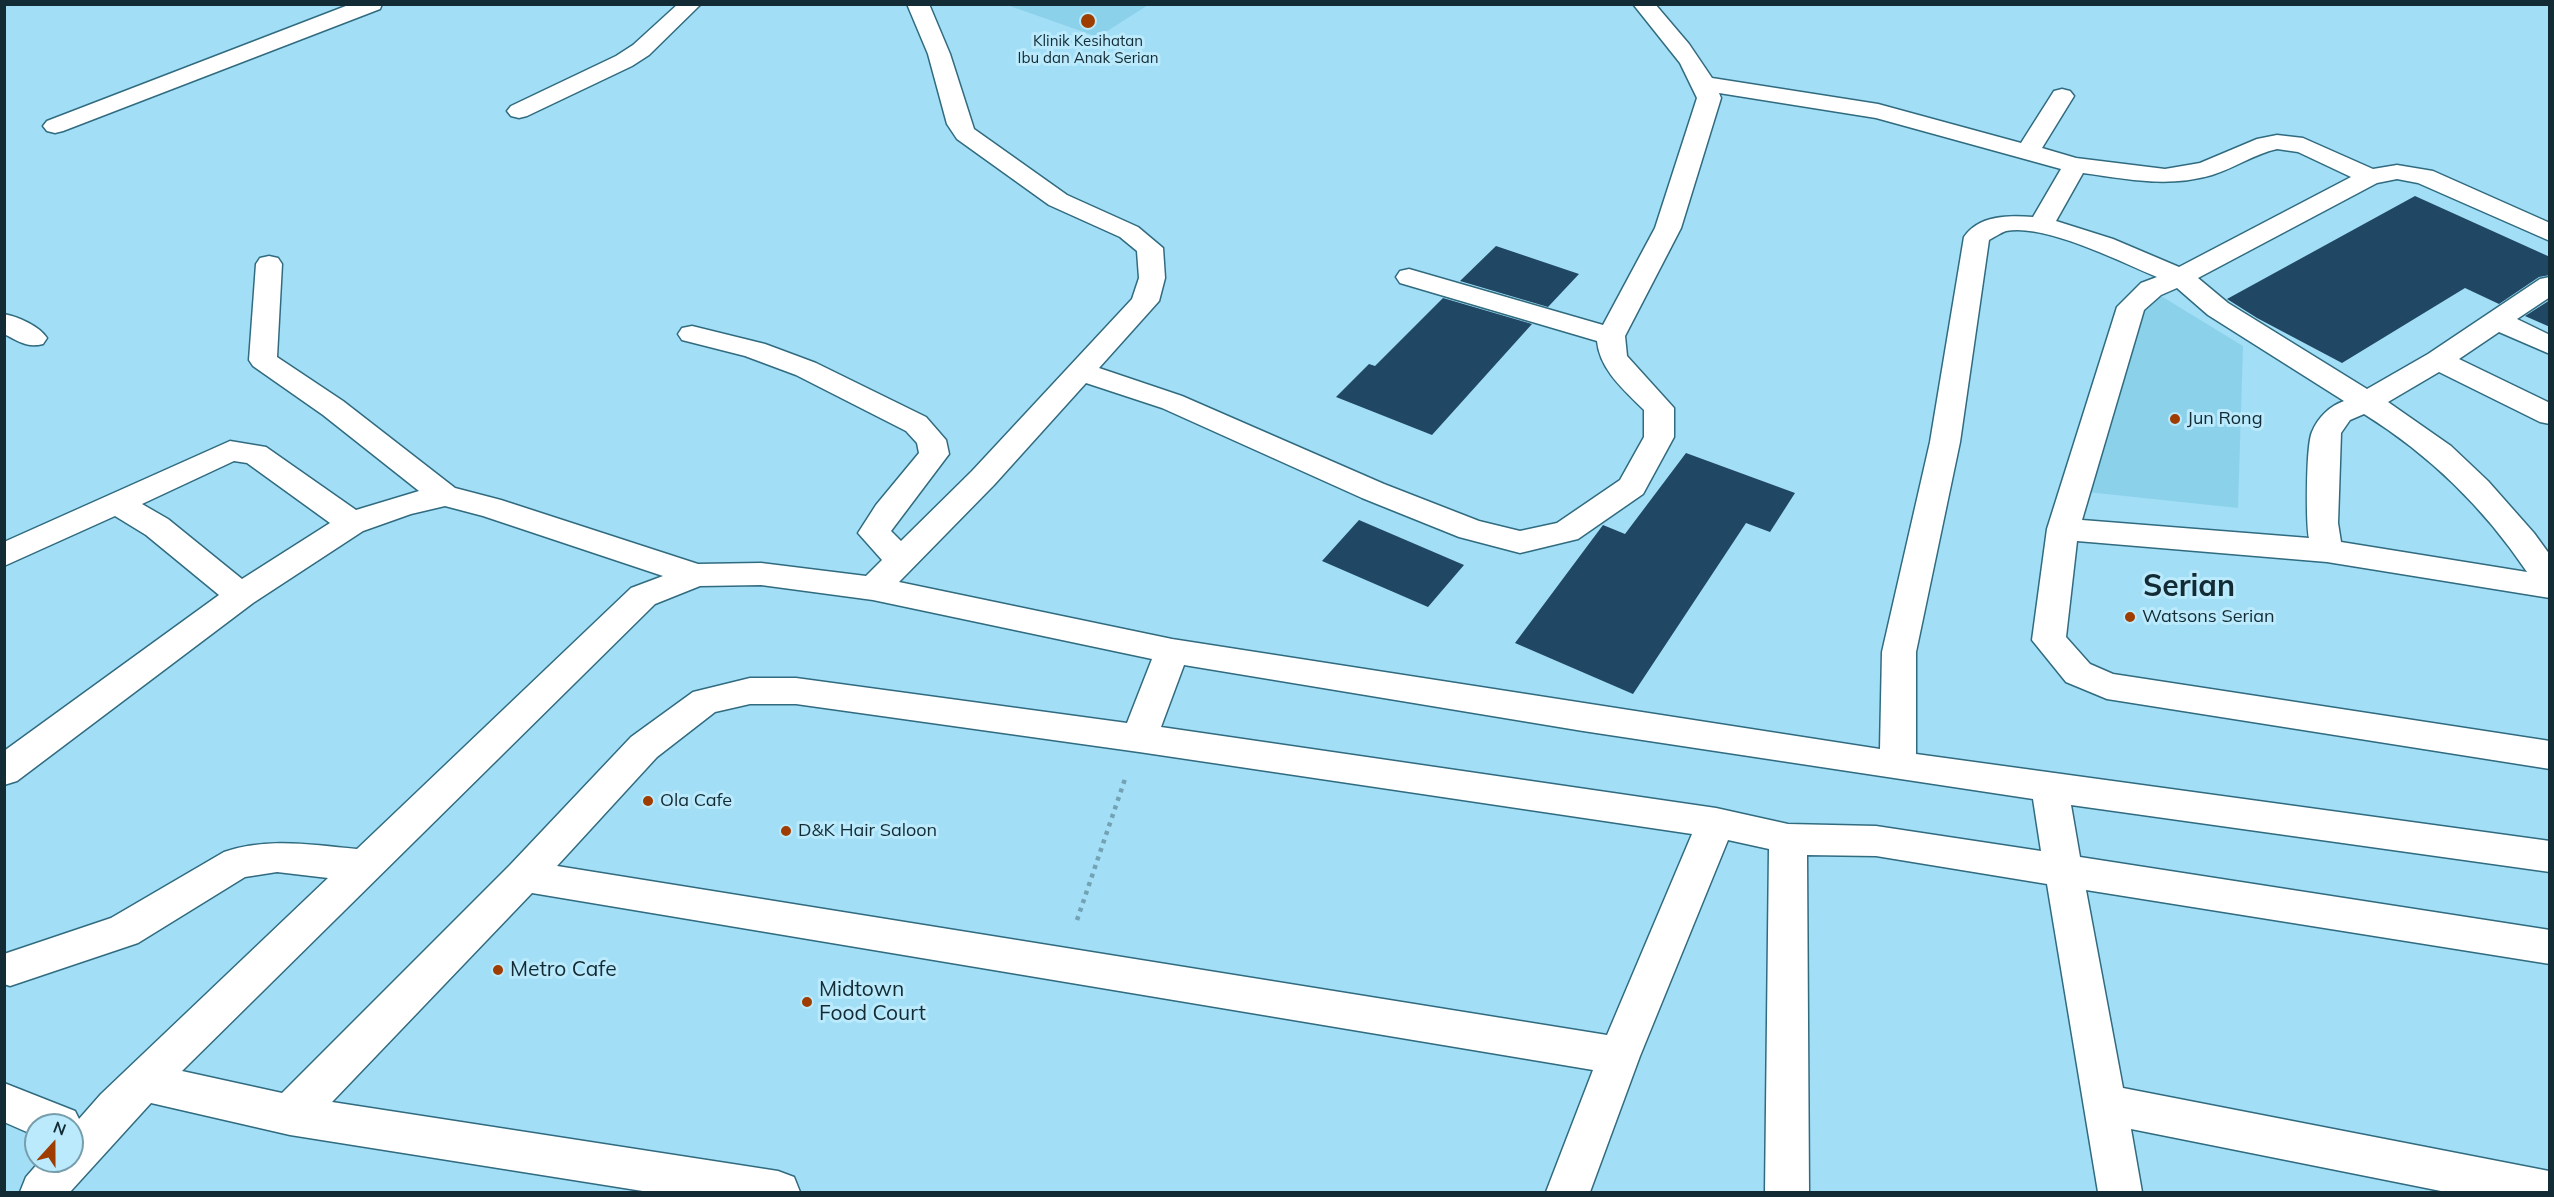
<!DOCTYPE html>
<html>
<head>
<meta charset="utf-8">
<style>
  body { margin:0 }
  #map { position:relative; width:2554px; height:1197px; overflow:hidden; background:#a2def5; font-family:Mulish,sans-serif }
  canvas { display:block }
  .frame { position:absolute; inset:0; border:6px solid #132b34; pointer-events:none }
  .north { position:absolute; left:24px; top:1113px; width:60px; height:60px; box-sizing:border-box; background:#baeafc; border:2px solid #779eac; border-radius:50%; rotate:21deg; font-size:16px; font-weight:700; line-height:24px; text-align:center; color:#132b34 }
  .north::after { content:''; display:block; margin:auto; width:21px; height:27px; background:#9f3d00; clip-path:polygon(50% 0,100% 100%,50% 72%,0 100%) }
</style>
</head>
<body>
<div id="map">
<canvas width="2554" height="1197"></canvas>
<div class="frame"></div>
<div class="north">N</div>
</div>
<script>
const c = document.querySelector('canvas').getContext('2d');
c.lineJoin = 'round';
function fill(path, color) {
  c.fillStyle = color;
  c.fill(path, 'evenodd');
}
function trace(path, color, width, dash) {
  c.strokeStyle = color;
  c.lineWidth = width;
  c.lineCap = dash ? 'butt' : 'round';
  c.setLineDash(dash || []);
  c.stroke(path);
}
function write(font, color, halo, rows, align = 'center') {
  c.font = font + ' Mulish,sans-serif';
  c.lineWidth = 6;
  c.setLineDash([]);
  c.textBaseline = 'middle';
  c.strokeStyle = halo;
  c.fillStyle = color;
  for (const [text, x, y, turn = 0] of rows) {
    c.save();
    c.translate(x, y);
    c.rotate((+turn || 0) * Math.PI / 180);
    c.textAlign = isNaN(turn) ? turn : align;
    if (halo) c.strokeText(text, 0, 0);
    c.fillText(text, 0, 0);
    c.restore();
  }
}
fill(new Path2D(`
  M 1007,5 L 1148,5 L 1098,37 Z
  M 2145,294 L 2161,296 L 2243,346 L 2238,508 L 2087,492 Z`), '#8cd1ea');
fill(new Path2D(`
  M 2415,196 L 2550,257 L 2550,275 L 2539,277 L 2499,304 L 2465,288 L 2342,363 L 2257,318 L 2227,299 Z
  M 1496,246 L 1579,274 L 1548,307 L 1460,281 Z
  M 1443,298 L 1532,324 L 1432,435 L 1336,397 L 1369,364 L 1375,366 Z
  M 2550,300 L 2550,327 L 2525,316 Z
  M 1686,453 L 1795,493 L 1770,532 L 1746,523 L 1633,694 L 1515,643 L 1603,525 L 1625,534 Z
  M 1359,520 L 1464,565 L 1428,607 L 1322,561 Z`), '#204764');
const minor = new Path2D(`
  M 351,4 L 382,4 L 380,9 L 63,131 L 55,133 L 47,131 L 43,126 L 47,121 Z
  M 678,4 L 701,4 L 649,55 L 632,66 L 527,116 L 519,118 L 511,116 L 507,111 L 511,106 L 616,56 L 633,45 Z
  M 907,4 L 929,4 L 950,54 L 974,129 L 1067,195 L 1138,227 L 1163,248 L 1165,278 L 1159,301 L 1099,368 L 1182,396 L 1384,484 L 1479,521 L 1520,531 L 1557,523 L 1620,480 L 1644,437 L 1644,410 C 1624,390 1600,370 1597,341 L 1400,283 L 1396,277 L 1400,271 L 1409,269 L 1603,325 L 1655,228 L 1697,98 L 1680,63 L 1633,4 L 1655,4 L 1689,44 L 1712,78 L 1878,104 L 2021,143 L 2054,91 L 2062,89 L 2070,91 L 2074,96 L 2042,148 L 2076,158 L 2165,169 L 2200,163 L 2257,139 L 2277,135 L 2303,138 L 2373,169 L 2397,165 L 2433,171 L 2550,223 L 2550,241 L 2418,183 L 2397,179 L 2377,183 L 2198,278 L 2228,303 L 2367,389 L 2428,354 L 2540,279 L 2550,277 L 2550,297 L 2517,319 L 2550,335 L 2550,354 L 2499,332 L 2459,359 L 2550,403 L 2550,424 L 2540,422 L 2439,372 L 2388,402 L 2451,446 L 2488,481 L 2534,533 L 2550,555 L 2550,598 L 2327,562 L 2077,541 L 2066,637 L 2090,664 L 2113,674 L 2550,741 L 2550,769 L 2107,699 L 2066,682 L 2032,640 L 2047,529 L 2117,307 L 2141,283 L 2157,277 C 2121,262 2044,223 2006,231 C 2000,233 1995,237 1989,240 L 1960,442 L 1916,652 L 1916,754 L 2550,841 L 2550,872 L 2071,805 L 2080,857 L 2550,930 L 2550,964 L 2086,890 L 2123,1088 L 2549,1171 L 2550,1192 L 2446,1192 L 2131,1129 L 2142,1192 L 2098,1192 L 2047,884 L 1876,856 L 1807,855 L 1809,1192 L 1765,1192 L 1769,849 L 1728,840 L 1640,1056 L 1590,1192 L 1546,1192 L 1593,1070 L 532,893 L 332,1102 L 778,1171 L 794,1177 L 800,1192 L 649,1192 L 290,1135 L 151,1103 L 70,1192 L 20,1192 L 26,1177 L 40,1161 L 72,1161 L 72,1125 L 36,1125 L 36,1136 L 4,1122 L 4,1083 L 75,1111 L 79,1119 L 101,1094 L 328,878 L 277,872 L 245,877 L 138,943 L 10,986 L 4,984 L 4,954 L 111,918 L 224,852 C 268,837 312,845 357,849 L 631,588 L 663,576 L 483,516 L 445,506 L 411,514 L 363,531 L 253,603 L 17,781 L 4,785 L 4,751 L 219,595 L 146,535 L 115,516 L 4,566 L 4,542 L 230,441 L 266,447 L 356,510 L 419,491 L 323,415 L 253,366 L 249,360 L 256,264 L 260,258 L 269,256 L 278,258 L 282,264 L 277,357 L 343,401 L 455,488 L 501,500 L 698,564 L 761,563 L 866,576 L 882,560 L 858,533 L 876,505 L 919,453 L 917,443 L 906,431 L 796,375 L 745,356 L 682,340 L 678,334 L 682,328 L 692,326 L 765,344 L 816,363 L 926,417 L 946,440 L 949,454 L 891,531 L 901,541 L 972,471 L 1132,299 L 1139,278 L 1137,251 L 1120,237 L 1049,205 L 957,139 L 947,124 L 928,54 ZM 1719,93 L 1876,118 L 2061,169 L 2033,217 C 2009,215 1979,215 1964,237 L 1930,442 L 1882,652 L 1880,749 L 1172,639 L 899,582 L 994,485 L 1086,383 L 1162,408 L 1362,498 L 1459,537 L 1520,553 L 1578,539 L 1643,494 L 1674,437 L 1674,408 L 1627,356 L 1625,336 L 1681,228 L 1721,98 ZM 2277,149 L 2298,152 L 2351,177 L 2179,267 L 2113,239 L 2056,221 L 2083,173 C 2128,179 2167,188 2212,175 C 2235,168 2254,154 2277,149 ZM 2177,288 L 2208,315 L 2344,401 C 2330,406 2318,417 2312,432 C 2306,445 2306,522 2309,538 L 2082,520 L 2144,310 L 2161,295 ZM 2364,414 C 2430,455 2484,508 2527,572 L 2341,542 L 2338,523 L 2341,433 L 2350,420 ZM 234,461 L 247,463 L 330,523 L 242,579 L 168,519 L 142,504 ZM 761,585 L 873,600 L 1152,659 L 1127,723 L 796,678 L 750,678 L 693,692 L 631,737 L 510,865 L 282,1093 L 182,1071 L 655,604 L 700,586 ZM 1184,665 L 1583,731 L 2033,799 L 2041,851 L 1876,826 L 1788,824 L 1716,808 L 1161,727 ZM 750,704 L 796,704 L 1139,752 L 1692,834 L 1607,1035 L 557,866 L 657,757 L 715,712 Z
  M 4,314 C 19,317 39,326 47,338 L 43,344 C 27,348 18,341 4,334 Z`);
trace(minor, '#316b80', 3);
trace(new Path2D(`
  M 1077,920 L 1125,779`), '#72a2b4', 4.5, [4, 5]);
fill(minor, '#fff');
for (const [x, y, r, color] of [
  [1088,21,8,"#9f3d00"],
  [2175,419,6,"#9f3d00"],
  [2130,617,6,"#9f3d00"],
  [648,801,6,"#9f3d00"],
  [786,831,6,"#9f3d00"],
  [498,970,6,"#9f3d00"],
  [807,1002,6,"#9f3d00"]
]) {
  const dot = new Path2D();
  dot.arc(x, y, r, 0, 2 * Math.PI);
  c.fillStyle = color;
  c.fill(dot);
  trace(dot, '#baeafc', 2);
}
write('15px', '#132b34', '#baeafc', [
  ["Klinik Kesihatan",1088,41],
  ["Ibu dan Anak Serian",1088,58]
]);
write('18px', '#132b34', '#baeafc', [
  ["Jun Rong",2187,419],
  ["Watsons Serian",2142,617],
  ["Ola Cafe",660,801],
  ["D&K Hair Saloon",798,831]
], 'left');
write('21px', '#132b34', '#baeafc', [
  ["Metro Cafe",510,970],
  ["Midtown",819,990],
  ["Food Court",819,1014]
], 'left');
write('bold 30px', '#132b34', '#baeafc', [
  ["Serian",2189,587]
]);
</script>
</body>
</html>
